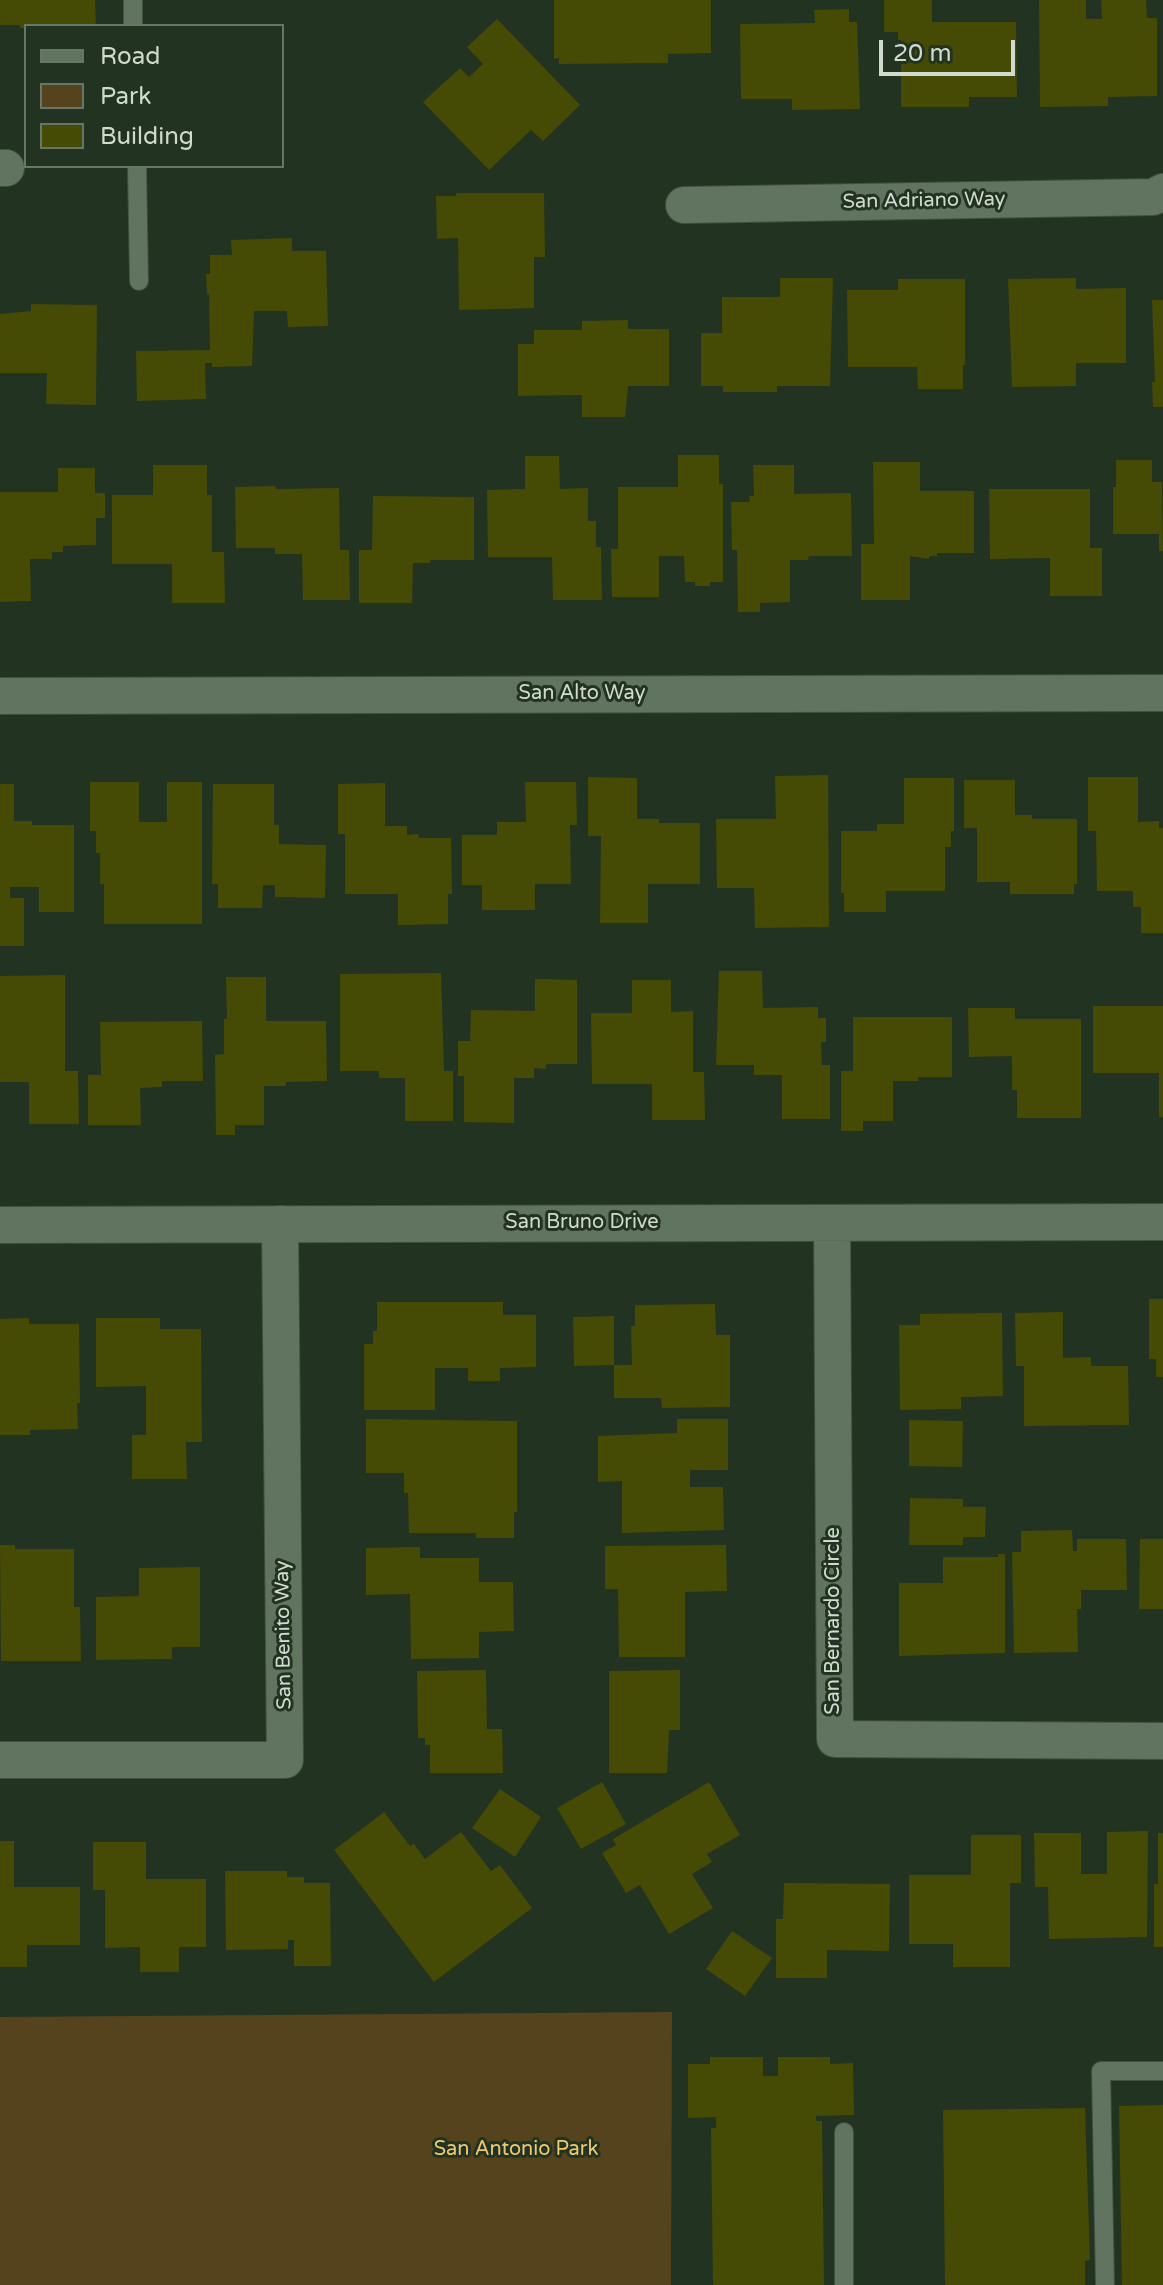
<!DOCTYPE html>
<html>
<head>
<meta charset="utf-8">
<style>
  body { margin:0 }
  #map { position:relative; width:1163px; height:2285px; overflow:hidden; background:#233321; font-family:"Varela Round",sans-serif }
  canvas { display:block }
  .legend { position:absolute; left:24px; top:24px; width:260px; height:144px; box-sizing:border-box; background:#233321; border:2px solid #687667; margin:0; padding:10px 14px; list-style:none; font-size:24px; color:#d0dacf }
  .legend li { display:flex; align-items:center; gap:16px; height:40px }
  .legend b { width:40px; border:2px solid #687667 }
  .scale { position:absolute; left:879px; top:40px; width:136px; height:36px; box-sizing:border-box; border:4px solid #d0dacf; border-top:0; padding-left:10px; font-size:24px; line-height:28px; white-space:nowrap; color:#d0dacf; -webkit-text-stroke:6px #233321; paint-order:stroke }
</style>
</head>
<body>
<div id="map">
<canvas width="1163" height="2285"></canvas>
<ul class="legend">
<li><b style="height:10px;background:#61745f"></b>Road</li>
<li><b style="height:22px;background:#54431d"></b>Park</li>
<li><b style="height:22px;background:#454a05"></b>Building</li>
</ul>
<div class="scale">20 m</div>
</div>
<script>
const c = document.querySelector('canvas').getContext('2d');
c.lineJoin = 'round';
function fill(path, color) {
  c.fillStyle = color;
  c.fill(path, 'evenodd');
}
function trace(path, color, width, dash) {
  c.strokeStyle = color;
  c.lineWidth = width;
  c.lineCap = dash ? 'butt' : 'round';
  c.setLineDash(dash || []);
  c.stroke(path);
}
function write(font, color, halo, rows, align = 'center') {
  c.font = font + ' "Varela Round",sans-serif';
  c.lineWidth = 6;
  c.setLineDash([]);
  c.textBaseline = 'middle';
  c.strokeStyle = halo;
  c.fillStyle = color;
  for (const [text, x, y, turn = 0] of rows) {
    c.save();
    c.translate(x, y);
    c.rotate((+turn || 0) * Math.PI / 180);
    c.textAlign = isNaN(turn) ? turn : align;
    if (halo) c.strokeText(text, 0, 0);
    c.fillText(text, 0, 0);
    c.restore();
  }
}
fill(new Path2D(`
  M 672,2012 L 671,2285 L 0,2285 L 0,2017 Z`), '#54431d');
fill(new Path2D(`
  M 0,0 L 95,0 L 96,26 L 26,26 L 26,28 L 20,28 L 20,25 L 0,25 Z
  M 554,0 L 711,0 L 711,53 L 668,54 L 668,63 L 559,64 L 559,58 L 554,59 Z
  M 884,0 L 932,0 L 932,22 L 1016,22 L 1017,97 L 969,97 L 969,107 L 901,107 L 901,40 L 898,40 L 898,32 L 884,32 Z
  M 1039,0 L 1086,0 L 1086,19 L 1102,19 L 1101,0 L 1146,0 L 1147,18 L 1157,18 L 1157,96 L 1108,97 L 1108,106 L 1040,107 Z
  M 849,9 L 849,22 L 857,22 L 860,109 L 792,110 L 792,99 L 741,99 L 740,24 L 815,23 L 814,10 Z
  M 497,19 L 580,105 L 543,141 L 531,130 L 489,170 L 423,102 L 460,68 L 469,77 L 483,64 L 467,47 Z
  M 456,193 L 544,193 L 545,257 L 534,257 L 534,308 L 459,310 L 458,238 L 437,239 L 436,196 L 456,196 Z
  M 292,238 L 292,251 L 326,251 L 328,326 L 288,327 L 287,311 L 254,311 L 252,366 L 212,367 L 212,363 L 205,363 L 206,399 L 137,401 L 136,351 L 210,350 L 209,294 L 207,294 L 206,274 L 210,274 L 210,255 L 232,255 L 231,240 Z
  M 780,278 L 833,278 L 830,386 L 777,386 L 777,392 L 723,392 L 723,386 L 701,386 L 701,333 L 722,333 L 722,297 L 780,297 Z
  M 1076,278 L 1076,289 L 1126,288 L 1126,363 L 1076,363 L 1076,386 L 1012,387 L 1008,279 Z
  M 898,279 L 965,279 L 965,365 L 963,365 L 963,389 L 918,389 L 917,367 L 848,367 L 847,290 L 898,290 Z
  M 1152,300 L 1163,300 L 1163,407 L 1153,407 L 1152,382 L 1155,382 Z
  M 31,304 L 97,305 L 96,405 L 46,404 L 47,373 L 0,373 L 0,314 L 31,311 Z
  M 628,320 L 628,329 L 669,329 L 669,386 L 628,386 L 625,417 L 582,417 L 582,395 L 518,396 L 518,344 L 534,344 L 534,330 L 582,330 L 582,321 Z
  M 678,455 L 719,455 L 719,484 L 723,484 L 723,582 L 710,582 L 710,586 L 695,586 L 695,582 L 685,582 L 684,556 L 659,556 L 659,597 L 612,597 L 611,549 L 618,549 L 618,487 L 678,487 Z
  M 525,456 L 559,456 L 560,489 L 588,488 L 588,521 L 596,521 L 596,547 L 601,547 L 602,600 L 553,600 L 552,557 L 488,557 L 487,490 L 525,489 Z
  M 1116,460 L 1152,460 L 1152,482 L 1162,482 L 1163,551 L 1159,551 L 1159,534 L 1113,534 L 1113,487 L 1116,487 Z
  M 873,462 L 920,462 L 920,491 L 974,491 L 974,553 L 937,553 L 937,556 L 929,556 L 929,559 L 910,556 L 910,600 L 861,600 L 861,544 L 874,544 Z
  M 153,465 L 207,465 L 207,495 L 212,495 L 212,552 L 224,552 L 225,603 L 172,603 L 172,564 L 112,564 L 112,495 L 153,495 Z
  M 753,465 L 794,465 L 794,494 L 851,493 L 852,556 L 809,556 L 808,560 L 790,560 L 790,602 L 760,603 L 760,612 L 738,612 L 737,550 L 732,550 L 731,502 L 750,502 L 749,496 L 754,496 Z
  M 58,468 L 95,468 L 95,493 L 105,493 L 105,518 L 96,518 L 96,545 L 63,546 L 63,552 L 52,552 L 52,559 L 30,559 L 31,601 L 0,602 L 0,492 L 58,492 Z
  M 275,486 L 276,489 L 339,488 L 340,550 L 349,550 L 350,600 L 303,600 L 302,554 L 275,554 L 275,548 L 236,548 L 235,487 Z
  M 989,489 L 1090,489 L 1090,548 L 1102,548 L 1102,596 L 1050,596 L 1050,558 L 990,559 Z
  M 373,496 L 474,497 L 474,560 L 430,560 L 430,563 L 413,563 L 412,603 L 359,603 L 359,550 L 372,550 Z
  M 828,775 L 829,927 L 755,928 L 754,888 L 717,888 L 716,819 L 776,819 L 775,776 Z
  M 588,777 L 637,778 L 637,819 L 659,819 L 659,823 L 700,823 L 700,884 L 648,884 L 648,923 L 600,923 L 601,836 L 588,836 Z
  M 1088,777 L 1138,777 L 1138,822 L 1159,821 L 1159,828 L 1163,828 L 1163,933 L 1141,933 L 1141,907 L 1133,907 L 1133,891 L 1097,891 L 1096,831 L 1088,831 Z
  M 904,778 L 954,778 L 954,831 L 951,831 L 951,847 L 945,847 L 945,891 L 886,891 L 886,912 L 844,912 L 844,893 L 841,893 L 841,831 L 877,831 L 877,824 L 904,824 Z
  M 964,780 L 1015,780 L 1015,815 L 1032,815 L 1032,819 L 1077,819 L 1077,884 L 1074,884 L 1074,894 L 1010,894 L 1010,882 L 977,882 L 977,828 L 964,828 Z
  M 90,782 L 139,782 L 139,822 L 167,822 L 167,782 L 202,782 L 202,924 L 104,924 L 104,884 L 100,884 L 100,853 L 96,853 L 96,831 L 90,831 Z
  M 525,782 L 576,782 L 577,825 L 570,825 L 571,884 L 535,884 L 535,910 L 482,910 L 482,885 L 462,885 L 462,835 L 497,835 L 497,822 L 526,822 Z
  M 385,783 L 385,826 L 407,826 L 407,835 L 418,834 L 419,838 L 451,838 L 452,894 L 448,894 L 448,924 L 398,925 L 398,894 L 345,894 L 345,834 L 338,834 L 338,784 Z
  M 0,784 L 14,784 L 14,821 L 32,821 L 32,825 L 74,825 L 74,912 L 39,912 L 39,887 L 10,887 L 10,898 L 24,898 L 24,946 L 0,946 Z
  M 213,784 L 274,784 L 274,825 L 279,825 L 279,844 L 326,845 L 325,898 L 275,897 L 275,885 L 263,885 L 262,908 L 218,908 L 218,884 L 212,884 Z
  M 719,971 L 762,971 L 763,1008 L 818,1007 L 818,1018 L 826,1018 L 826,1042 L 821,1042 L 822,1065 L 830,1065 L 830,1119 L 782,1119 L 782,1075 L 754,1075 L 754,1065 L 716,1065 Z
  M 441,973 L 444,1071 L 453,1071 L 453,1121 L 405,1121 L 405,1078 L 379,1078 L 379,1071 L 340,1071 L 340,974 Z
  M 65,975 L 65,1071 L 78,1071 L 79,1124 L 29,1124 L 29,1082 L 0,1082 L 0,976 Z
  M 226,977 L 266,977 L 266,1021 L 326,1021 L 327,1081 L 286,1082 L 286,1086 L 264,1086 L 264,1125 L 235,1125 L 235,1135 L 216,1135 L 215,1055 L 224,1054 L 224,1019 L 227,1019 Z
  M 535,979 L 577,980 L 577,1064 L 546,1064 L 546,1069 L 534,1068 L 534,1078 L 514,1078 L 514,1123 L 464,1122 L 464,1076 L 458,1076 L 458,1041 L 470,1041 L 471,1010 L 535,1011 Z
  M 632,980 L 671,980 L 671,1012 L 693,1011 L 693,1072 L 704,1072 L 705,1120 L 652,1120 L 652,1084 L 592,1084 L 591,1013 L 632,1013 Z
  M 1093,1006 L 1163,1006 L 1163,1117 L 1159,1117 L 1159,1073 L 1093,1073 Z
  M 968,1008 L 1015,1008 L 1015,1019 L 1081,1019 L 1081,1118 L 1017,1118 L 1017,1090 L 1012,1090 L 1012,1056 L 969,1057 Z
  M 853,1017 L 952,1017 L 952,1077 L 918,1077 L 918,1081 L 893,1081 L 893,1121 L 863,1121 L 863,1131 L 841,1131 L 841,1071 L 853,1071 Z
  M 202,1021 L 203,1081 L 162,1081 L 162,1087 L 140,1088 L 141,1125 L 88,1125 L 88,1075 L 101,1075 L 100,1022 Z
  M 1149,1299 L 1163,1299 L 1163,1377 L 1156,1377 L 1156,1359 L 1149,1359 Z
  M 377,1302 L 503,1302 L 503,1315 L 536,1315 L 536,1367 L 500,1368 L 500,1381 L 468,1381 L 468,1368 L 435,1368 L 435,1410 L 364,1410 L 364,1344 L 373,1344 L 373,1331 L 377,1331 Z
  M 715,1304 L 716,1335 L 730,1335 L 730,1407 L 662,1408 L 661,1398 L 614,1398 L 614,1365 L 632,1365 L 631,1326 L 635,1326 L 635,1305 Z
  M 1063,1312 L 1063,1358 L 1091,1357 L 1091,1366 L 1128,1366 L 1129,1425 L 1024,1426 L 1024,1366 L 1016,1366 L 1015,1313 Z
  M 1002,1313 L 1003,1396 L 961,1397 L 961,1409 L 900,1410 L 899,1325 L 920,1325 L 920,1314 Z
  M 614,1316 L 614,1365 L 574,1366 L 573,1317 Z
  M 29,1318 L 29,1324 L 79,1324 L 80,1403 L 77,1403 L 78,1429 L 30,1430 L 30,1435 L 0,1435 L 0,1319 Z
  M 96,1318 L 160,1318 L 160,1329 L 201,1329 L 202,1442 L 186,1442 L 187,1479 L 132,1479 L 132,1435 L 146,1435 L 146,1386 L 96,1387 Z
  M 366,1419 L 517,1421 L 517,1512 L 514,1512 L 514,1538 L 476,1538 L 476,1533 L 409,1533 L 408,1493 L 404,1493 L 404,1473 L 366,1473 Z
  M 677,1419 L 728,1419 L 728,1470 L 690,1470 L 690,1487 L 723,1487 L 724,1530 L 622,1533 L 622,1481 L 598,1482 L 598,1436 L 677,1433 Z
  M 909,1420 L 963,1421 L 962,1467 L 909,1466 Z
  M 910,1498 L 963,1499 L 963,1507 L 986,1507 L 985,1537 L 963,1537 L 963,1545 L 909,1545 Z
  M 1072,1530 L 1073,1551 L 1077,1551 L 1077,1539 L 1126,1539 L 1127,1590 L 1081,1590 L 1081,1609 L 1077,1609 L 1078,1652 L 1014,1653 L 1012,1552 L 1021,1552 L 1021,1531 Z
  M 1140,1539 L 1163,1539 L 1163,1609 L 1139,1609 Z
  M 0,1545 L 15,1545 L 15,1549 L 74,1549 L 74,1607 L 80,1607 L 81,1661 L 1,1661 Z
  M 726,1545 L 727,1591 L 685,1592 L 685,1657 L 619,1657 L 618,1589 L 605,1589 L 605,1546 Z
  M 420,1547 L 420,1558 L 479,1558 L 479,1582 L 513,1582 L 514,1631 L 479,1632 L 479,1658 L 411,1659 L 410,1594 L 366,1595 L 366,1548 Z
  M 998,1554 L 1005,1554 L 1005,1653 L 899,1656 L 899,1583 L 943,1583 L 943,1557 L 998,1557 Z
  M 200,1567 L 200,1647 L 172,1647 L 172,1659 L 96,1660 L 96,1597 L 139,1596 L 139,1568 Z
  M 486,1670 L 487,1729 L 502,1729 L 503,1773 L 430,1773 L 430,1745 L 425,1745 L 425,1738 L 418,1738 L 417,1671 Z
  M 680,1670 L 680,1730 L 669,1730 L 667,1773 L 609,1773 L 609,1671 Z
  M 602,1782 L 626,1824 L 581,1849 L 557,1808 Z
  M 709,1782 L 740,1835 L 707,1854 L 712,1862 L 692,1874 L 713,1908 L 669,1934 L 640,1885 L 626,1893 L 602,1853 L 616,1845 L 613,1839 Z
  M 500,1789 L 541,1817 L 515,1857 L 472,1828 Z
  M 384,1812 L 410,1846 L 414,1844 L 425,1859 L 461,1832 L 491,1871 L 500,1865 L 532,1908 L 434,1982 L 334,1850 Z
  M 1148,1831 L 1147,1937 L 1049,1939 L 1048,1887 L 1035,1887 L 1034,1833 L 1081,1833 L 1081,1874 L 1107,1874 L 1107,1832 Z
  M 1158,1833 L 1163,1833 L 1163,1947 L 1154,1947 L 1154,1884 L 1158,1884 Z
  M 971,1835 L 1021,1835 L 1021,1883 L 1010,1883 L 1010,1967 L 953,1967 L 953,1944 L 909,1944 L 909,1875 L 971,1875 Z
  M 0,1841 L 14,1841 L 14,1887 L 80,1887 L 80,1945 L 27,1945 L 27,1967 L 0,1967 Z
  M 93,1842 L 146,1842 L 146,1879 L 206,1879 L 206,1947 L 179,1947 L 179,1972 L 140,1972 L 140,1947 L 105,1948 L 105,1890 L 93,1890 Z
  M 225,1871 L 287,1871 L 287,1877 L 304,1877 L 304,1883 L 330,1883 L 331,1966 L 294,1966 L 294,1940 L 288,1940 L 288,1949 L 226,1950 Z
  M 784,1883 L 890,1884 L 889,1951 L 827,1950 L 827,1978 L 776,1978 L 776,1919 L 783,1919 Z
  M 732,1931 L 772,1958 L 745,1996 L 706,1969 Z
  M 710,2057 L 763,2057 L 763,2076 L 778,2076 L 778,2057 L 830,2057 L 830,2064 L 853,2063 L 854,2115 L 816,2116 L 816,2121 L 822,2121 L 824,2285 L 713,2285 L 711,2128 L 716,2128 L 716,2117 L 688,2118 L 688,2064 L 710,2064 Z
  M 1163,2105 L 1163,2285 L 1122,2285 L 1119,2106 Z
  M 1085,2108 L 1090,2260 L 1085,2261 L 1085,2285 L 945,2285 L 943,2110 Z`), '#454a05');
const service = new Path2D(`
  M 133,0 L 133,26
  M 137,166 L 139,281
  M 844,2285 L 844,2132
  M 1105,2285 L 1101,2071 L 1163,2071`);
const minor = new Path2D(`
  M 0,168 L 6,168
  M 684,205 L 1153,197 L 1163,192
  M 0,696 L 1163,693
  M 832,1223 L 835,1739 L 1163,1741
  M 0,1225 L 1163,1222
  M 0,1760 L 285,1760 L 280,1224`);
trace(service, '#425041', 20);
trace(minor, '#425041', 38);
trace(service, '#61745f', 18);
trace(minor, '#61745f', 36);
write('20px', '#d0dacf', '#233321', [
  ["San Adriano Way",924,201,-1],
  ["San Alto Way",582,694],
  ["San Bruno Drive",582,1223],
  ["San Bernardo Circle",834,1621,-90],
  ["San Benito Way",284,1635,-91]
]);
write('20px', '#efc870', '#233321', [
  ["San Antonio Park",516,2150]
]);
</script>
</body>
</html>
